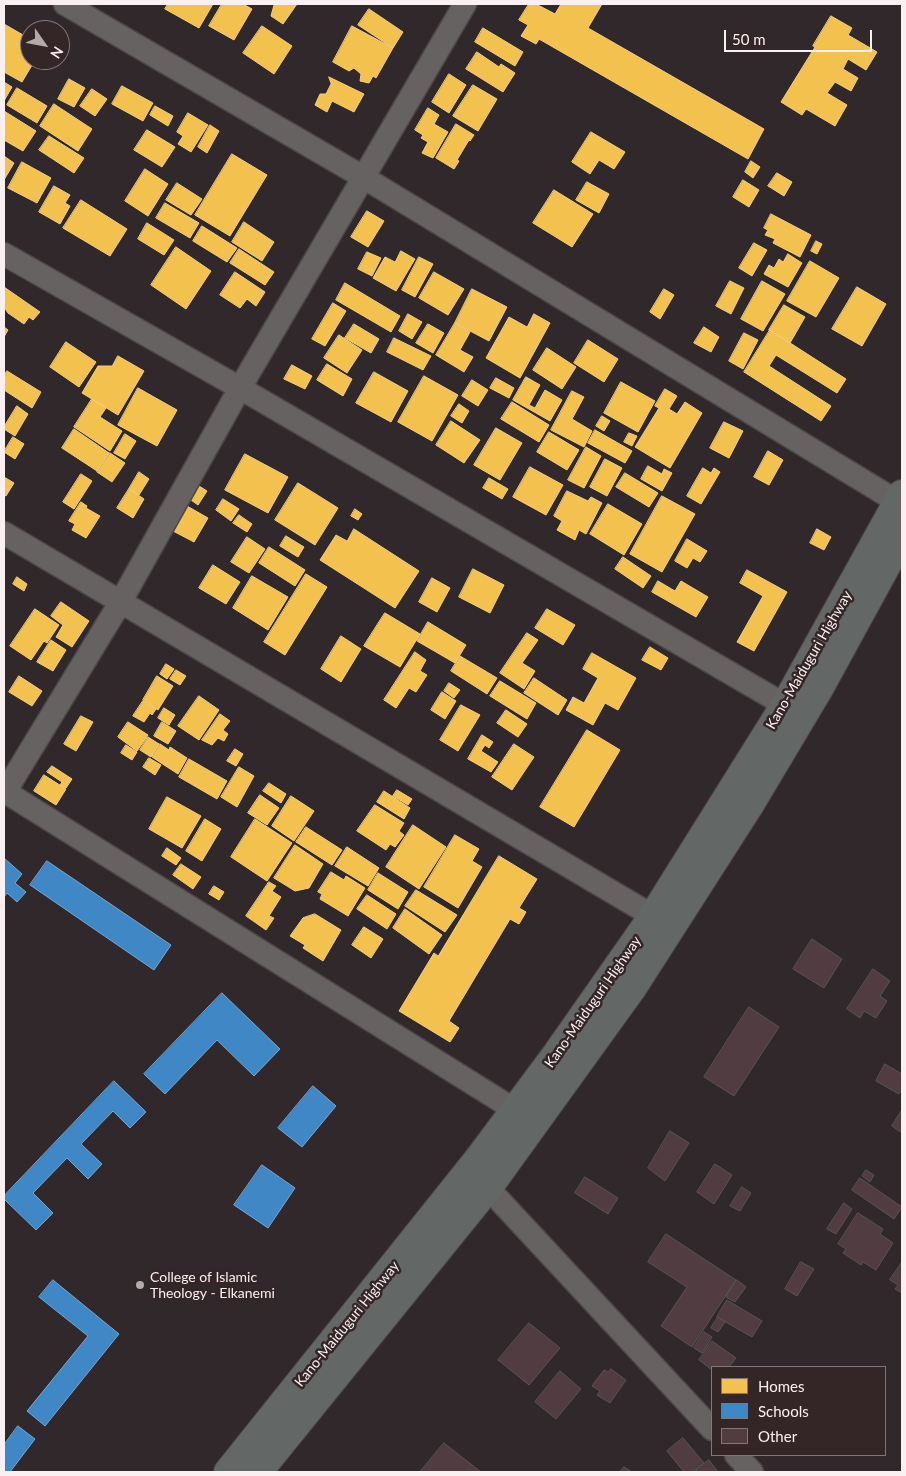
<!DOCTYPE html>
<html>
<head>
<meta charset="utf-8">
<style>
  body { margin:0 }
  #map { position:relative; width:906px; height:1476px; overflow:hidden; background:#30282a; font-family:Lato,sans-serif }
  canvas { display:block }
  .frame { position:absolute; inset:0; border:5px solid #faf0f1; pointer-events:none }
  .legend { position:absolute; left:711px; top:1366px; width:175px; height:90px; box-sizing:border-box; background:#342527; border:1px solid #837678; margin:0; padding:6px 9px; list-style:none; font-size:15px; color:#faf0f1 }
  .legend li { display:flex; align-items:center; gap:10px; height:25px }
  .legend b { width:25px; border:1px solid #837678 }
  .north { position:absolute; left:20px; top:20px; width:50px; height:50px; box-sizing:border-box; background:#342527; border:1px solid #837678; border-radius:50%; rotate:123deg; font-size:14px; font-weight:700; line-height:20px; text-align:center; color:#faf0f1 }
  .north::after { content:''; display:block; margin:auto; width:18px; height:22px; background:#b3aaab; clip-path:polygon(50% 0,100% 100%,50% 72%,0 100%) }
  .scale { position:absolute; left:724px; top:30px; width:148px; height:22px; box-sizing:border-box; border:2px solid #faf0f1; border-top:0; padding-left:6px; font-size:15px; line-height:18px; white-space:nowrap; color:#faf0f1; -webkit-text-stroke:4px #342527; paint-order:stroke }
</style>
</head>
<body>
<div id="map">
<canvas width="906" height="1476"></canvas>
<div class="frame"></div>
<ul class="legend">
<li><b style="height:14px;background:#f2c14e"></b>Homes</li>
<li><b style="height:14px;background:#3f88c5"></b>Schools</li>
<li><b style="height:14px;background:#503c41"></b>Other</li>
</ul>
<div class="north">N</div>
<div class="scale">50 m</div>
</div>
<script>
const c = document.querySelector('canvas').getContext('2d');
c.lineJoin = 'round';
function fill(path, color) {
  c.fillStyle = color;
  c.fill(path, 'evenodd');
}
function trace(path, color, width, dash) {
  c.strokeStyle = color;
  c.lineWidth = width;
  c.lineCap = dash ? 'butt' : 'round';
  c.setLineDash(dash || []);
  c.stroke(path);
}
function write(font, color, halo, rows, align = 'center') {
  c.font = font + ' Lato,sans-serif';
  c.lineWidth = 5;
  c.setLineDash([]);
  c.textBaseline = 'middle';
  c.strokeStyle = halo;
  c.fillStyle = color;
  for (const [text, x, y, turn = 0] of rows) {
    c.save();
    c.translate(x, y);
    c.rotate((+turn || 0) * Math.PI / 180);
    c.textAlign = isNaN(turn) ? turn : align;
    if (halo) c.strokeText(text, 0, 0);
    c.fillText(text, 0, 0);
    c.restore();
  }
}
const homes = new Path2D(`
  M 168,4 L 213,4 L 199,28 L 165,9 Z
  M 222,4 L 243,4 L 252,9 L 234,40 L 209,26 Z
  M 272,4 L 297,4 L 283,24 L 271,16 L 274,5 Z
  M 529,4 L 536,4 L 555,14 L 561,4 L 602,4 L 588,28 L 764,129 L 748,159 L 539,39 L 536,44 L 521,36 L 528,25 L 519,20 Z
  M 369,9 L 403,32 L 393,48 L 358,25 Z
  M 831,16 L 852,28 L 848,35 L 877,52 L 866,70 L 848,59 L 843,69 L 858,78 L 851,91 L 835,82 L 827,93 L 847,105 L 835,126 L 806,109 L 802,115 L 781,102 L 815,47 L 813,46 Z
  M 4,24 L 30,39 L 30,60 L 35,60 L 22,82 L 4,72 Z
  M 262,26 L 292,46 L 274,74 L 243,53 Z
  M 352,26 L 393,48 L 376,78 L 373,76 L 369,83 L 360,81 L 361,74 L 354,68 L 349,71 L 333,62 Z
  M 483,28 L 523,52 L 515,66 L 475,42 Z
  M 477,52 L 499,67 L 501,64 L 515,73 L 503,92 L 466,69 Z
  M 449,74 L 466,85 L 449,113 L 432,102 Z
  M 329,77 L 364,94 L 354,112 L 332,101 L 327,112 L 315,105 L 320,94 L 326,94 L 331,84 Z
  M 69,79 L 85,88 L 74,107 L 58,99 Z
  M 4,82 L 12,87 L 4,101 Z
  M 473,85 L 497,99 L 478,131 L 453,116 Z
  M 122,86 L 153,103 L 143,121 L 112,104 Z
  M 17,88 L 47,106 L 37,123 L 7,105 Z
  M 92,89 L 107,99 L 95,116 L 80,106 Z
  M 54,104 L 92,129 L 78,151 L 40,126 Z
  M 155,106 L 173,116 L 168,126 L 150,115 Z
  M 428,108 L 439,115 L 434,124 L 448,132 L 433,158 L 422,153 L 428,142 L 421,138 L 423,135 L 415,130 Z
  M 4,111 L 36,131 L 23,151 L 4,140 Z
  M 188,113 L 208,125 L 191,152 L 178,144 L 183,136 L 177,132 Z
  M 456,124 L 474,135 L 470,141 L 469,140 L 457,160 L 459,161 L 454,169 L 436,158 Z
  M 210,125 L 219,131 L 207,153 L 198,147 Z
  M 147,130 L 175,147 L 162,167 L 134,150 Z
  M 591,132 L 625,152 L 614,169 L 599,160 L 590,174 L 572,162 Z
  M 49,136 L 84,158 L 74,173 L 39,150 Z
  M 232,154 L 267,175 L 230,236 L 195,215 Z
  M 4,156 L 14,163 L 4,180 Z
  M 751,161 L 760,167 L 753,178 L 745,172 Z
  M 22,162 L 51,178 L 37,203 L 8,188 Z
  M 145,169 L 168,184 L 148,216 L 125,201 Z
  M 777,173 L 792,182 L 784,196 L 768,186 Z
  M 743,180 L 759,190 L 749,207 L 733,197 Z
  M 587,182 L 609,194 L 599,213 L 576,200 Z
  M 177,183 L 202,199 L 191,215 L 166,200 Z
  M 54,186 L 70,195 L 65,203 L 70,206 L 60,224 L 39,212 Z
  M 554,190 L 593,214 L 572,247 L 533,223 Z
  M 81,200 L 127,229 L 110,256 L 63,228 Z
  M 165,203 L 199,223 L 190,238 L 156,218 Z
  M 367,211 L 384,221 L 368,247 L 351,237 Z
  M 771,214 L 811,235 L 800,257 L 773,243 L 775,239 L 765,235 L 768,230 L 764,228 Z
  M 244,222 L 274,242 L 262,261 L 232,242 Z
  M 147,223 L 174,240 L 164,255 L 138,239 Z
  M 202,226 L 237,248 L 227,262 L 193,241 Z
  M 816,241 L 822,244 L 817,254 L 811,251 Z
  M 754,243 L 767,250 L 752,276 L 739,268 Z
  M 176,247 L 211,271 L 186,309 L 151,285 Z
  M 239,249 L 274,272 L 265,285 L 230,263 Z
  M 401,251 L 415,259 L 396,291 L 373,278 L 385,257 L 395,262 Z
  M 367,252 L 381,258 L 372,276 L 358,269 Z
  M 788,254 L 802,263 L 788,287 L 764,274 L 769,265 L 774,268 L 779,259 L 783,262 Z
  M 419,257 L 433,264 L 415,297 L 402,290 Z
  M 810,261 L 839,278 L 816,317 L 787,301 Z
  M 235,272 L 265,292 L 256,306 L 247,299 L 240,308 L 220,295 Z
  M 434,272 L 464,289 L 448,315 L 419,298 Z
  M 730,281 L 744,288 L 731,314 L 716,306 Z
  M 762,281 L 785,294 L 763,331 L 741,319 Z
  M 345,283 L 400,316 L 391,332 L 336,300 Z
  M 4,287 L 40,312 L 33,320 L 29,317 L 24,324 L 8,313 L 4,307 Z
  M 857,287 L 886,304 L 862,346 L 832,329 Z
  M 472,289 L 507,307 L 489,341 L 455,323 Z
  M 664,289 L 674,295 L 660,319 L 650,312 Z
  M 333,303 L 346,311 L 325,346 L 312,339 Z
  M 784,305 L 805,317 L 790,343 L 769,330 Z
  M 408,314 L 422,322 L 412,339 L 399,331 Z
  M 534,314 L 550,323 L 520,378 L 486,358 L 509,317 L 527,327 Z
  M 455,323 L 470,332 L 460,350 L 473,357 L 464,372 L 436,355 Z
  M 354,324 L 379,339 L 371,353 L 345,338 Z
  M 428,324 L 444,333 L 433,353 L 416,343 Z
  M 4,327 L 8,330 L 4,337 Z
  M 704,327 L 719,337 L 711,352 L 694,343 Z
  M 770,330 L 846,379 L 837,393 L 776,355 L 769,366 L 831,406 L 821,421 L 744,372 Z
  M 744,333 L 758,340 L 743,369 L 729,361 Z
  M 339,335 L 362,350 L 347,373 L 324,358 Z
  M 394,338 L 431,356 L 423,370 L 387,352 Z
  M 588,340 L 618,359 L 604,382 L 574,363 Z
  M 66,342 L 96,362 L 79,387 L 50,367 Z
  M 547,348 L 576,367 L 562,389 L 533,370 Z
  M 118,356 L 144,371 L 118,415 L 82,393 L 98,366 L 112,366 Z
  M 327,364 L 352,379 L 343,396 L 317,380 Z
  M 292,365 L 312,376 L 305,389 L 284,379 Z
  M 7,371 L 41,392 L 32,408 L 4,390 L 4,376 Z
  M 374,372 L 408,391 L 391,422 L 356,403 Z
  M 424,376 L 458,395 L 432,441 L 398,422 Z
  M 526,377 L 540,385 L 529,405 L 535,408 L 545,390 L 562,400 L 550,421 L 513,400 Z
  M 496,378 L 514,388 L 509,398 L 490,388 Z
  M 472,380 L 488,390 L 478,406 L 462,396 Z
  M 621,382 L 655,401 L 638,432 L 604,413 Z
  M 138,388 L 177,410 L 157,446 L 118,425 Z
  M 665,389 L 677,396 L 669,409 L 677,414 L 685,402 L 702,413 L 670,468 L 635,447 L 659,408 L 655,406 Z
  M 572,391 L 584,397 L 572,419 L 592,431 L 584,447 L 551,430 Z
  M 92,399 L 106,408 L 100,417 L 122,431 L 110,451 L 74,427 Z
  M 512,402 L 549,425 L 539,442 L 501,419 Z
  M 459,404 L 469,411 L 462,423 L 451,416 Z
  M 17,406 L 28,414 L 15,436 L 4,429 L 4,427 Z
  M 602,416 L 610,421 L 604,431 L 596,426 Z
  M 451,421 L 480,440 L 464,463 L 436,445 Z
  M 724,422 L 743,431 L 729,458 L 710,448 Z
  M 496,428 L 522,443 L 500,480 L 474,465 Z
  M 74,429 L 109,453 L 97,471 L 62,448 Z
  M 595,430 L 632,451 L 625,463 L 588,443 Z
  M 549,432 L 579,450 L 567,470 L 537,452 Z
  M 629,433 L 637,436 L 632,446 L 624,442 Z
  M 125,434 L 136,441 L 125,459 L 114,453 Z
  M 13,437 L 24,444 L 15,459 L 4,452 Z
  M 586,447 L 601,456 L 584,488 L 568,480 Z
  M 768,451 L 783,460 L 769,485 L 754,477 Z
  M 110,453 L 125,463 L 112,482 L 97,472 Z
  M 245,454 L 288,477 L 268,513 L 225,490 Z
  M 605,459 L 622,468 L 607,496 L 590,487 Z
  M 648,466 L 662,474 L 664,469 L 672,473 L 662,491 L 641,479 Z
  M 530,467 L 563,485 L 546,515 L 513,497 Z
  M 703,468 L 711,473 L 714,468 L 720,472 L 701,504 L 687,496 Z
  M 139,472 L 149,479 L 139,495 L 129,489 Z
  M 625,473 L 658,493 L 649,507 L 616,487 Z
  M 81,474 L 92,481 L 74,509 L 63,502 Z
  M 4,477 L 14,483 L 6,496 L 4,495 Z
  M 489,478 L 508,489 L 502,499 L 483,488 Z
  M 298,483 L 338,508 L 315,545 L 275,520 Z
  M 199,486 L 207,491 L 198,505 L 191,500 Z
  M 129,489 L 144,499 L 133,518 L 117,508 Z
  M 567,491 L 588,501 L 591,497 L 602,503 L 586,534 L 579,530 L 575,540 L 557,530 L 562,521 L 554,516 Z
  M 662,496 L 695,514 L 662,572 L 630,554 Z
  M 223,499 L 239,509 L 231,521 L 216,510 Z
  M 81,502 L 87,506 L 86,508 L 100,516 L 86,538 L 72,530 L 75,524 L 69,521 Z
  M 608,504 L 642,524 L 624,555 L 590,534 Z
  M 187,506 L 208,518 L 194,542 L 173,531 Z
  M 355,509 L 362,514 L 358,520 L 351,516 Z
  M 239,515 L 252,524 L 247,532 L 233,523 Z
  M 354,529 L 419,571 L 395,608 L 320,560 L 336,535 L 347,541 Z
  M 817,529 L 831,537 L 824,550 L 810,543 Z
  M 286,536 L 304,547 L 298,557 L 280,546 Z
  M 247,537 L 265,549 L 249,573 L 231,562 Z
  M 687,539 L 707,551 L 700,562 L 693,558 L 687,568 L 675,561 Z
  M 269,547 L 305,570 L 295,586 L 259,563 Z
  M 623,557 L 651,576 L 643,588 L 615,569 Z
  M 213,565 L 240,582 L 226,604 L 199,588 Z
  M 473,569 L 504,585 L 490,613 L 459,597 Z
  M 747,570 L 787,592 L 754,651 L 737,642 L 763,596 L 740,583 Z
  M 306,574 L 327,587 L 285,655 L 264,642 Z
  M 252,576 L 288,597 L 268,630 L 233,608 Z
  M 17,577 L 27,584 L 24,591 L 13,584 Z
  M 432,578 L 450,588 L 437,612 L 419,602 Z
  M 658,581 L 675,591 L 681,581 L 708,597 L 696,617 L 652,592 Z
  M 61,602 L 89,621 L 72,647 L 56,637 L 63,625 L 51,616 Z
  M 35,609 L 59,625 L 47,643 L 44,641 L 31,660 L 10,646 Z
  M 547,609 L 575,625 L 563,645 L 535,628 Z
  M 385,613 L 420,634 L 400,667 L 364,646 Z
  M 428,622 L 466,645 L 455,663 L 417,641 Z
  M 527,633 L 538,640 L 522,663 L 535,671 L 524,689 L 500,673 Z
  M 341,636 L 361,649 L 341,682 L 321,669 Z
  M 51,640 L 66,650 L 53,671 L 37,662 Z
  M 650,647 L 668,658 L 661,670 L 642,660 Z
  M 415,652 L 426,660 L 420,671 L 427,675 L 416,692 L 409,688 L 396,708 L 384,700 Z
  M 592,653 L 636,678 L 618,710 L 605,703 L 593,725 L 566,710 L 573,697 L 584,703 L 598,678 L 583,669 Z
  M 460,656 L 497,678 L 487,694 L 451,671 Z
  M 166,664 L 174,669 L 167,679 L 160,674 Z
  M 176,670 L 186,676 L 180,685 L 170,679 Z
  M 19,676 L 42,691 L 32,706 L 9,692 Z
  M 157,676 L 173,686 L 158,710 L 143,700 Z
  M 534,678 L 567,700 L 558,715 L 524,693 Z
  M 500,681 L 536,703 L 527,719 L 490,696 Z
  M 449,683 L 460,690 L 454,698 L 444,691 Z
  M 442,692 L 456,701 L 445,719 L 431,710 Z
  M 199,696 L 219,710 L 199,740 L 178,726 Z
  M 143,701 L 156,709 L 152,715 L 150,713 L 144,722 L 133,716 Z
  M 461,705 L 480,715 L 458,751 L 440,740 Z
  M 164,708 L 175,715 L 169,725 L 158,718 Z
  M 506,710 L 527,724 L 518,737 L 497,723 Z
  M 220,714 L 230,721 L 223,730 L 228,734 L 224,741 L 218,738 L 212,745 L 202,740 Z
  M 81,716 L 93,722 L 76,751 L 64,744 Z
  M 128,722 L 148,735 L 137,751 L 118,737 Z
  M 162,722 L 176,731 L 168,744 L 154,736 Z
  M 587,730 L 620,750 L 574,827 L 540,807 Z
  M 482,735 L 493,742 L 489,748 L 485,745 L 481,751 L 498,762 L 491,772 L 468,759 Z
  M 148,737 L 159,744 L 151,757 L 140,750 Z
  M 160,744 L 169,750 L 170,747 L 187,758 L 178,774 L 152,757 Z
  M 514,744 L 534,757 L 512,790 L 492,777 Z
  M 126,745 L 137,752 L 132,760 L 121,753 Z
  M 235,749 L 243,754 L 236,766 L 227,761 Z
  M 149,758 L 161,765 L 155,775 L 143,767 Z
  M 189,759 L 227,781 L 217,799 L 179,777 Z
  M 52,766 L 72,779 L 66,788 L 60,785 L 62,782 L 47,772 Z
  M 239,767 L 254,776 L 237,807 L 221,797 Z
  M 44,775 L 66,789 L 56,805 L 34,791 Z
  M 269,783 L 286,794 L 281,803 L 263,791 Z
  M 397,790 L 412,799 L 408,805 L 393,796 Z
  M 384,791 L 410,808 L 404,819 L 377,802 Z
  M 260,795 L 279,808 L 267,825 L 248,813 Z
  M 291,796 L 314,811 L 294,841 L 272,826 Z
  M 167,797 L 201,816 L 182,848 L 149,829 Z
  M 375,805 L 404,823 L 399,831 L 404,835 L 395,847 L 390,844 L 386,850 L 357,831 Z
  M 205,819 L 221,829 L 202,861 L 186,851 Z
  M 255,819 L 292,843 L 267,881 L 231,857 Z
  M 413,825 L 446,847 L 419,889 L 386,867 Z
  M 306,827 L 342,850 L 332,865 L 296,842 Z
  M 455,835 L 479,849 L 472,861 L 482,867 L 458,908 L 424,887 Z
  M 295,845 L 323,864 L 309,888 L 295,891 L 274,878 Z
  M 347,847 L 379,868 L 368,886 L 335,866 Z
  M 167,848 L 181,858 L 176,865 L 162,856 Z
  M 499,856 L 537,879 L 519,908 L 526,912 L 519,924 L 510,919 L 449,1021 L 459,1028 L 450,1042 L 399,1011 L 434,953 L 438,956 Z
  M 181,864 L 201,877 L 193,889 L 173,875 Z
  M 331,872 L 344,880 L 346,876 L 365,888 L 348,916 L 320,899 L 322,894 L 318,892 Z
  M 378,873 L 408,892 L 398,909 L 368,890 Z
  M 269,882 L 276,886 L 272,891 L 281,897 L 269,916 L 274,918 L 266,930 L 246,916 Z
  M 214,886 L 224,892 L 219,900 L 209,894 Z
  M 416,890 L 457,915 L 445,932 L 405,906 Z
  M 367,895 L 396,914 L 387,929 L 357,909 Z
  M 405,909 L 442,935 L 429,954 L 393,928 Z
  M 315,914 L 341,930 L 323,961 L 303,948 L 305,945 L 290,936 L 303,918 Z
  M 364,927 L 383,939 L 371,958 L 352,945 Z`);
fill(homes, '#f2c14e');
trace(homes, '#f4cf7f', 1);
const schools = new Path2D(`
  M 4,858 L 22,874 L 15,883 L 26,892 L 17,902 L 7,893 L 4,897 Z
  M 47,861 L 171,945 L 154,970 L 30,885 Z
  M 222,993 L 280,1049 L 254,1076 L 217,1040 L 165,1094 L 144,1074 Z
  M 114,1081 L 146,1112 L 130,1128 L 113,1111 L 81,1144 L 102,1164 L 88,1179 L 67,1158 L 33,1193 L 53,1213 L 36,1230 L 4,1199 L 4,1196 Z
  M 313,1086 L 336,1106 L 302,1147 L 278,1128 Z
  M 262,1165 L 295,1188 L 268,1228 L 234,1205 Z
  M 53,1280 L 119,1334 L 45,1426 L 27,1411 L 88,1336 L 39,1297 Z
  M 18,1426 L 35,1439 L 10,1472 L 4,1472 L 4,1445 Z`);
fill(schools, '#3f88c5');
trace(schools, '#77a7d2', 1);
const building = new Path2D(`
  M 812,939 L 842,959 L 824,988 L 793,969 Z
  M 873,969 L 890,981 L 880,996 L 887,1001 L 876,1018 L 864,1011 L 860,1018 L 847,1009 Z
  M 749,1007 L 779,1027 L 734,1096 L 704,1077 Z
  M 885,1064 L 902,1074 L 902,1089 L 899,1094 L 876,1081 Z
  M 902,1110 L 902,1133 L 892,1126 Z
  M 670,1131 L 689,1143 L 665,1181 L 648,1168 Z
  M 715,1164 L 732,1175 L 714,1204 L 697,1192 Z
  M 866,1170 L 874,1175 L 870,1182 L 862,1176 Z
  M 585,1177 L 618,1198 L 608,1214 L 575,1193 Z
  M 860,1178 L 902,1207 L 894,1219 L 852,1190 Z
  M 742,1187 L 751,1193 L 740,1211 L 730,1206 Z
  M 844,1203 L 852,1209 L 836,1234 L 827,1229 Z
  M 858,1213 L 883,1229 L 880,1234 L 893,1243 L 876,1270 L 863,1262 L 861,1265 L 843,1253 L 846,1249 L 838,1244 Z
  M 666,1234 L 736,1280 L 692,1347 L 661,1326 L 687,1287 L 648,1262 Z
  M 801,1262 L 814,1269 L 797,1296 L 785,1289 Z
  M 902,1262 L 902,1293 L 895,1289 L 898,1285 L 890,1280 Z
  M 737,1280 L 746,1287 L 735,1302 L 726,1297 Z
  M 727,1300 L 762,1321 L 752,1337 L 717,1317 Z
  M 718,1317 L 725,1322 L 718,1332 L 711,1328 Z
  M 529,1323 L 560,1348 L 529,1385 L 498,1360 Z
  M 704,1332 L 712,1337 L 702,1353 L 694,1348 Z
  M 712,1341 L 736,1358 L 729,1367 L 712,1367 L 712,1370 L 699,1360 Z
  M 611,1369 L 626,1380 L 610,1403 L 597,1395 L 600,1391 L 592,1386 L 604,1370 L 608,1372 Z
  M 560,1371 L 581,1389 L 556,1419 L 535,1402 Z
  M 683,1438 L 704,1463 L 693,1472 L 684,1472 L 667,1451 Z
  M 444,1443 L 481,1472 L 420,1472 Z
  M 709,1460 L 718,1472 L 698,1472 L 696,1470 Z
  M 624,1467 L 632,1472 L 620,1472 Z`);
fill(building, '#503c41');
trace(building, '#595354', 1);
const minor = new Path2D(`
  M 65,4 L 363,177 L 898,502
  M 4,254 L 240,388 L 785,705
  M 4,533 L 653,916
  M 4,791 L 515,1110
  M 5,792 L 120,603 L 240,388 L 465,4
  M 488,1188 L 712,1429
  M 736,1455 L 752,1472`);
const highway = new Path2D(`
  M 228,1472 L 479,1158 L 555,1056 L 653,916 L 785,705 L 902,494
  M 258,1472 L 488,1188 L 633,987 L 749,806 L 820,687 L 902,537`);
trace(minor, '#4d4647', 25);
trace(highway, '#4d4647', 30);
trace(minor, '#676262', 22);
trace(highway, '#636765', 28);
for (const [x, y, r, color] of [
  [140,1285,5,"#b3aaab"]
]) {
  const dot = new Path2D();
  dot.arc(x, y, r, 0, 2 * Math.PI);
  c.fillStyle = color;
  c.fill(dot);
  trace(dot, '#342527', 2);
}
write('14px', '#faf0f1', '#342527', [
  ["Kano-Maiduguri Highway",809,660,-60],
  ["Kano-Maiduguri Highway",593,1002,-55],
  ["Kano-Maiduguri Highway",347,1324,-51]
]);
write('14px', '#faf0f1', '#342527', [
  ["College of Islamic",150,1277],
  ["Theology - Elkanemi",150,1293]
], 'left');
</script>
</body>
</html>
